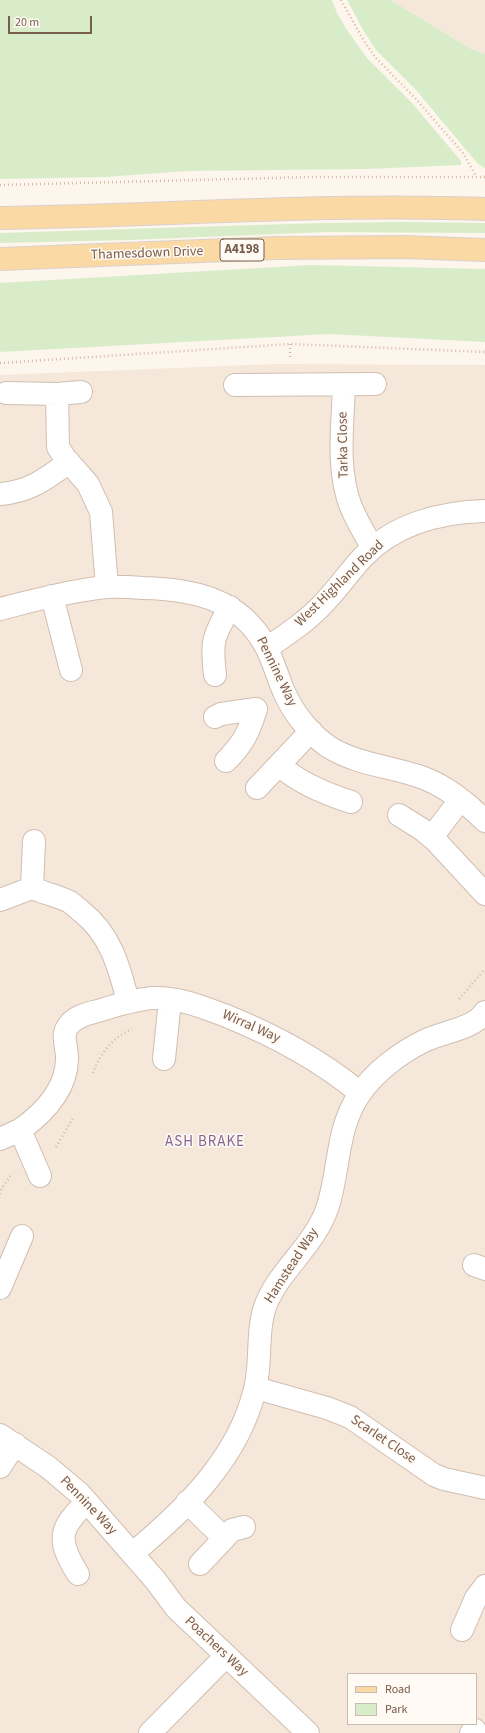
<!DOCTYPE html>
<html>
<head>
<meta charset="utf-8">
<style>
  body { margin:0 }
  #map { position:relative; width:485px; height:1733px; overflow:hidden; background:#fdf6ec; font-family:"Source Sans 3",sans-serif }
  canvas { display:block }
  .legend { position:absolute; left:347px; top:1673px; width:130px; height:52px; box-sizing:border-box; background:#fffaf3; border:1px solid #cabbb1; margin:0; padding:5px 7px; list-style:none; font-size:12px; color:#7a5c4d }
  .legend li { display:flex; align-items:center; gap:8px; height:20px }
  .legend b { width:20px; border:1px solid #cabbb1 }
  .scale { position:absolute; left:8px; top:16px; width:84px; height:18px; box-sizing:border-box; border:2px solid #7a5c4d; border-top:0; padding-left:5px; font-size:12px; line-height:14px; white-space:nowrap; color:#7a5c4d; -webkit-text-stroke:3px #fffaf3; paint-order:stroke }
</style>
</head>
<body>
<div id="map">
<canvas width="485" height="1733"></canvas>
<ul class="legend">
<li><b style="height:5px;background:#fbd9a5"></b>Road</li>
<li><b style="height:11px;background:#d8ecc9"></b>Park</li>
</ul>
<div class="scale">20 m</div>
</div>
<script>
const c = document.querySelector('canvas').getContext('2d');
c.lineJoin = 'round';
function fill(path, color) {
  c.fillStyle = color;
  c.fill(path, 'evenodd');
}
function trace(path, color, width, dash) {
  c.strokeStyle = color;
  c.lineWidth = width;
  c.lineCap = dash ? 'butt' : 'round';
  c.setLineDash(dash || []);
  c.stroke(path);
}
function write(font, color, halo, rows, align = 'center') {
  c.font = font + ' "Source Sans 3",sans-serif';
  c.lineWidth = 3;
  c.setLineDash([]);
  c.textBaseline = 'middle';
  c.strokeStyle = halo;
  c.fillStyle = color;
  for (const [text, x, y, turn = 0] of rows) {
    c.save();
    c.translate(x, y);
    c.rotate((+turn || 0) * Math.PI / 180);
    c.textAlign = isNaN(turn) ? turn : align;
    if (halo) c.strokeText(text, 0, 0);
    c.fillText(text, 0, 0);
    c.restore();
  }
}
fill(new Path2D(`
  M 391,0 L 485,0 L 485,54 L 471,49 Z
  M 276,364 L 485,365 L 485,1733 L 0,1733 L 0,375 ZM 348,1674 L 476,1674 L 476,1724 L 348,1724 Z`), '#f5e8da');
fill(new Path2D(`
  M 0,0 L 332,0 L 337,13 L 347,30 L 367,58 L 412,103 L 461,161 L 461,165 L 367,169 L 186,171 L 105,177 L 0,179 Z
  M 347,0 L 391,0 L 471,49 L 485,54 L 485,168 L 478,164 L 416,90 L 376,50 L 363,30 Z
  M 398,222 L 485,223 L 485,233 L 326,232 L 129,240 L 0,243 L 0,233 L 322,223 Z
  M 311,265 L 485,269 L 485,342 L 329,334 L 0,352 L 0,283 Z`), '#d8ecc9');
const minor = new Path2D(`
  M 344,384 C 343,424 336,469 351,507 C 357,521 365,535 373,548
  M 235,385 L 375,384
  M 6,393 L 57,394 L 81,392
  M 57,394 L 58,447 L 65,458 L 88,484 L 101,512 L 107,587
  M 0,494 C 29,492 46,479 69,462
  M 52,596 L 71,670
  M 0,609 C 35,600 70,591 106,587 C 118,586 131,587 143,588 C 193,589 241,599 266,647 C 274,662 278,679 285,694 C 294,714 311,735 329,747 C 356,764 388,766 418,776 C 443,784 466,802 485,821
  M 267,648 C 286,635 306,622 322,605 C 337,590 349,572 363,557 C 395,524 441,512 485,511
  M 215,675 C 211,641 213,637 230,607
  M 215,717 L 221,714 L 256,709 C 249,732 243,744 226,761
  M 279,765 C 299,783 326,794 351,802
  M 257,788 L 311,731
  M 399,815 L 423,830 L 435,840 L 485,894
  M 432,837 L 460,800
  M 32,888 L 34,841
  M 0,900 L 32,888 C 44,893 58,896 70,902 C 74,905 78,909 82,912 C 111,935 119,967 128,1001
  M 164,1059 L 170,1000
  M 0,1139 L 20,1130
  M 40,1176 L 20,1130 C 44,1113 66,1090 67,1060 C 68,1048 60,1035 69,1025 C 77,1014 93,1013 104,1009 C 121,1004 136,999 154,998 C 178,997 202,1007 224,1015 C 274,1035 319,1059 360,1093
  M 474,1265 L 485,1269
  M 0,1288 L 22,1236
  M 256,1388 L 327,1408 L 350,1417 L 434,1475 L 444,1479 L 485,1488
  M 0,1435 L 48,1467 L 80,1494 L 156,1581 L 176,1608 L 308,1733
  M 0,1467 L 15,1444
  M 187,1502 L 224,1538
  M 133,1553 C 185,1510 239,1457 255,1389 C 262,1361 256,1331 266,1304 C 281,1268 316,1244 328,1206 C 340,1167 336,1130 359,1095 C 374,1072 400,1053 424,1041 C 442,1032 474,1029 485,1012
  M 200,1564 L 232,1530 L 244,1527
  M 78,1574 C 57,1540 58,1529 87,1502
  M 462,1630 L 476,1598 L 485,1586
  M 150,1733 L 226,1656
  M 471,1733 L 475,1730`);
const major = new Path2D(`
  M 0,218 C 162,216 323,203 485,209
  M 0,259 L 277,248 L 405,247 L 485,250`);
trace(minor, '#d1beb0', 24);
trace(major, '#dad1cd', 24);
trace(new Path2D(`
  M 341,0 L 364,41 L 376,58 L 415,98 L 463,153 L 476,176
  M 0,185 L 312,177 L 485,177
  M 290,344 L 290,360
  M 0,363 L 290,344 L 485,352
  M 459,999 L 485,969
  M 93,1073 C 99,1055 113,1037 132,1029
  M 56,1147 L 73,1118
  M 0,1194 L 2,1188 L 11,1175`), '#d9b8a5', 2.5, [1, 3]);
trace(minor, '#fff', 22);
trace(major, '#fbd9a5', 22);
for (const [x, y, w] of [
  [242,250,44]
]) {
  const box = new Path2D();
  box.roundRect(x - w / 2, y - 11, w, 22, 3);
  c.fillStyle = '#fffaf3';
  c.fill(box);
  trace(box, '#7a5c4d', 1);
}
write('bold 13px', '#7a5c4d', null, [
  ["A4198",242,250]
]);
write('14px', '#7a5c4d', '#fffaf3', [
  ["Thamesdown Drive",147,254,-2],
  ["Tarka Close",344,445,-91],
  ["West Highland Road",340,584,-44],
  ["Pennine Way",276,672,64],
  ["Wirral Way",251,1027,24],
  ["Hamstead Way",292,1266,-57],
  ["Scarlet Close",383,1440,34],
  ["Pennine Way",88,1506,46],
  ["Poachers Way",216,1647,43]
]);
c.letterSpacing = '1px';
write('15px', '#846695', '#fffaf3', [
  ["ASH BRAKE",205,1143]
]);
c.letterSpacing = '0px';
</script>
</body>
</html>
